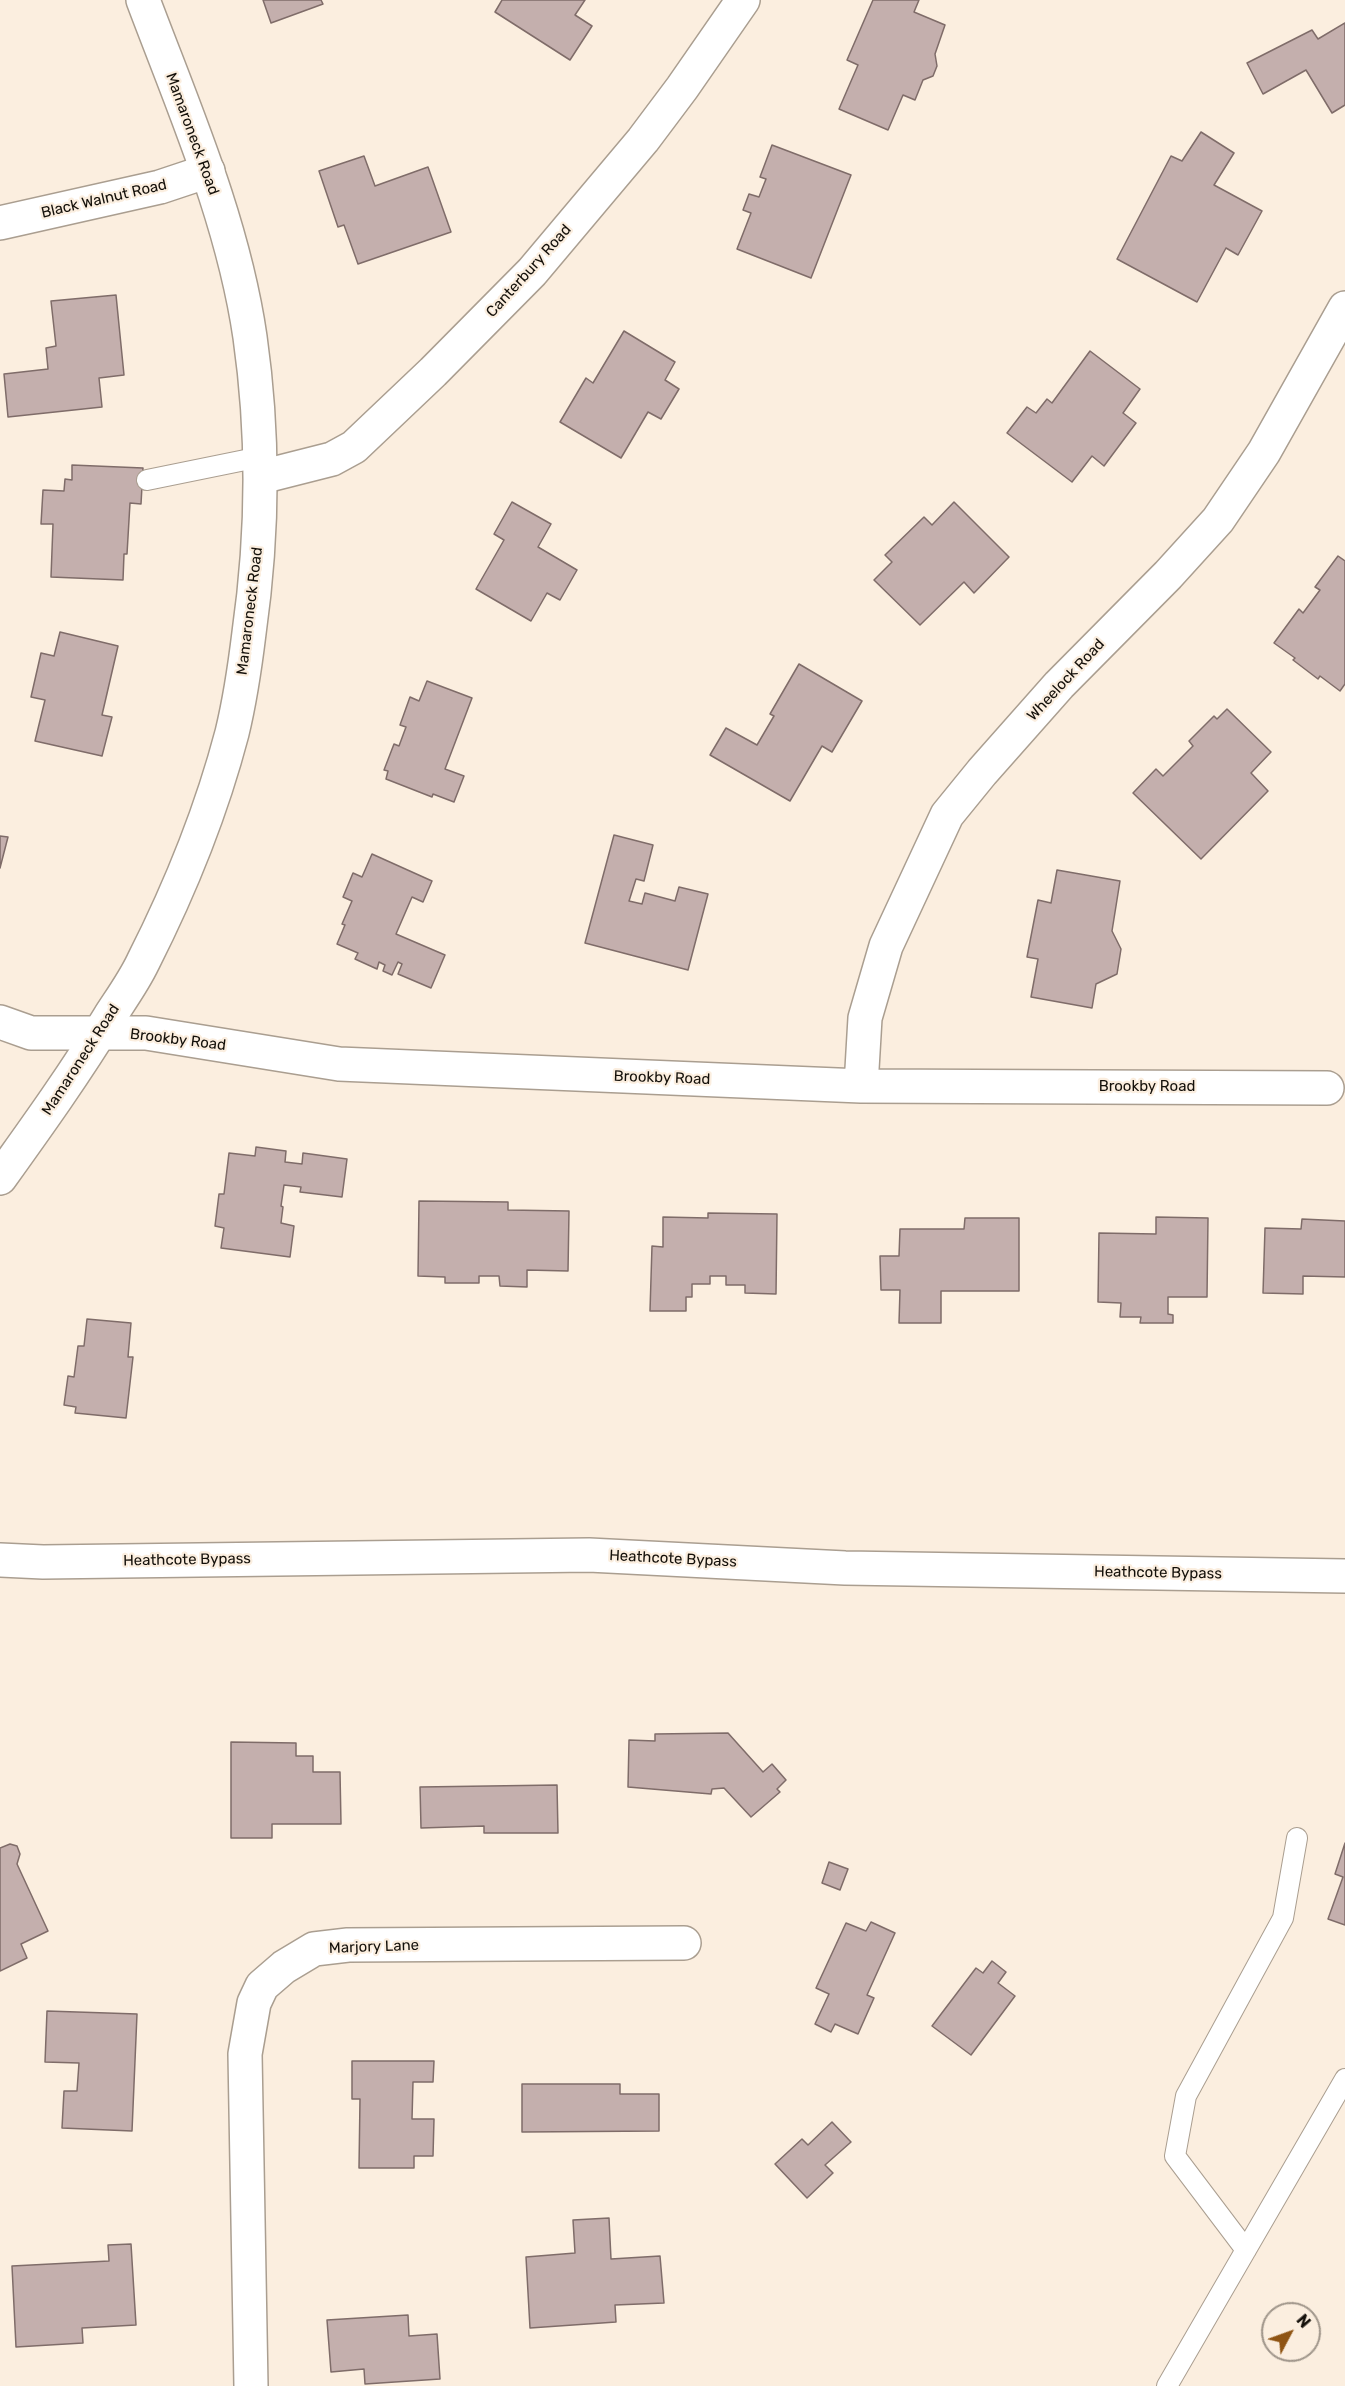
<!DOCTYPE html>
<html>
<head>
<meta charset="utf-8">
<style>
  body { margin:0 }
  #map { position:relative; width:1345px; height:2386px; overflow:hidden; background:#fbeedf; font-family:Rubik,sans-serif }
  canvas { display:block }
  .north { position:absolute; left:1261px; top:2302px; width:60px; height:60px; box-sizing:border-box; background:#fbeedf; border:2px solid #9f958a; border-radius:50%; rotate:49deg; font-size:16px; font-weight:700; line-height:24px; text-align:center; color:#14100a }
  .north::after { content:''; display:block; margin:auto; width:21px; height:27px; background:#8f5413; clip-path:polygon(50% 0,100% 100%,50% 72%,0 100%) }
</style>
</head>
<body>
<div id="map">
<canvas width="1345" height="2386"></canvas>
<div class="north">N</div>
</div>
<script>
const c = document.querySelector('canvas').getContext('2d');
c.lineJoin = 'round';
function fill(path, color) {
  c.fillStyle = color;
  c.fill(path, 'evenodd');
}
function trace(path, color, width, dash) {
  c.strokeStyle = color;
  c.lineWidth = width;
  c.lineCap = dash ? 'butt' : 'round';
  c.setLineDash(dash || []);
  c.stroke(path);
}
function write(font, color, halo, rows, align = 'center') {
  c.font = font + ' Rubik,sans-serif';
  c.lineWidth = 4.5;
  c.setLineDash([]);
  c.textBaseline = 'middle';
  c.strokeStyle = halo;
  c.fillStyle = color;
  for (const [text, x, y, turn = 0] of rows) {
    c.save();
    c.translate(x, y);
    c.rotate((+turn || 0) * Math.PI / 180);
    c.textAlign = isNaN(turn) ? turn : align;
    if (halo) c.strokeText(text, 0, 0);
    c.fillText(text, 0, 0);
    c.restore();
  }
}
const building = new Path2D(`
  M 263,0 L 321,0 L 323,4 L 271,23 Z
  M 502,0 L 585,0 L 575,15 L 592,26 L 570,60 L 495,12 Z
  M 873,0 L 919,0 L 914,12 L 945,25 L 935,54 L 937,66 L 933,76 L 923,80 L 915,100 L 903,95 L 888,130 L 839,109 L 858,65 L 847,60 Z
  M 1345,23 L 1345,105 L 1332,113 L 1306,70 L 1263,94 L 1247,63 L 1312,30 L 1318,39 Z
  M 1201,132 L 1234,153 L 1214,185 L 1262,211 L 1238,255 L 1226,248 L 1197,302 L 1117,259 L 1171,156 L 1182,161 Z
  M 772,145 L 851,175 L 811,278 L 737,249 L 751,213 L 743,210 L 749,194 L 759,197 L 766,179 L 760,177 Z
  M 364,156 L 375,186 L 428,167 L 451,232 L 358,264 L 344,225 L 338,227 L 319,171 Z
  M 116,295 L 124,375 L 99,378 L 102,407 L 8,417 L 4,374 L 48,369 L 46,348 L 56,346 L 51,301 Z
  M 624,331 L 675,362 L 665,380 L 679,389 L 661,419 L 648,412 L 621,458 L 560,422 L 586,378 L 593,383 Z
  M 1090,351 L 1140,389 L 1123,413 L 1136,423 L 1104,466 L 1092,456 L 1072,482 L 1007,433 L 1027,407 L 1036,413 L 1047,399 L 1052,403 Z
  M 72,465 L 143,468 L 141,504 L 130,503 L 127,554 L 124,554 L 123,580 L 51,577 L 53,524 L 41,524 L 43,490 L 64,491 L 65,479 L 72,480 Z
  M 512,502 L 551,524 L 538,547 L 577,570 L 560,600 L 547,593 L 531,621 L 476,589 L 504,540 L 494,534 Z
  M 954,502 L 1009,557 L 974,593 L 964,582 L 920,625 L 874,580 L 892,562 L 885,555 L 924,517 L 932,525 Z
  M 1338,556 L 1345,561 L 1345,684 L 1340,691 L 1320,676 L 1318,679 L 1293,660 L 1295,658 L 1274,643 L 1299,609 L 1303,613 L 1320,590 L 1315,587 Z
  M 60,632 L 118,646 L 102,715 L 112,717 L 102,756 L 35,741 L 45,700 L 31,697 L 41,653 L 54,656 Z
  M 799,664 L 862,701 L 832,752 L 822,746 L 790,801 L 710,755 L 726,728 L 757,745 L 774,716 L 770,714 Z
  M 427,681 L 472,698 L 445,769 L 464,776 L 454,802 L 433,794 L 432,797 L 386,779 L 388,771 L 384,770 L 394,744 L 399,746 L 406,727 L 400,725 L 410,697 L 419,701 Z
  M 1227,709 L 1271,752 L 1251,773 L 1268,791 L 1201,859 L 1133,793 L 1156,769 L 1163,776 L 1193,746 L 1189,741 L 1214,716 L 1217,719 Z
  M 614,835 L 653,845 L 644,881 L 636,879 L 629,901 L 642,904 L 645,893 L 675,901 L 679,887 L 708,894 L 688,970 L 585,943 Z
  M 0,836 L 8,837 L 0,868 Z
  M 372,854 L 432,881 L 423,902 L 412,897 L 396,934 L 445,955 L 431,988 L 398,974 L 402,964 L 398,962 L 392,975 L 383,971 L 385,965 L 379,962 L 377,969 L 355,959 L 358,953 L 337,944 L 345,925 L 342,924 L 352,901 L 343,897 L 353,873 L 362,877 Z
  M 1057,870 L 1120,881 L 1112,931 L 1121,949 L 1117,974 L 1096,984 L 1092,1008 L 1031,997 L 1038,959 L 1027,957 L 1038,900 L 1051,903 Z
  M 256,1147 L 286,1151 L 285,1162 L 302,1164 L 303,1153 L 347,1159 L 342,1197 L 300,1192 L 301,1187 L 284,1185 L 281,1206 L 283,1207 L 281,1223 L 294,1226 L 290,1257 L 221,1248 L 224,1228 L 215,1226 L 219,1194 L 224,1194 L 229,1153 L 255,1156 Z
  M 419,1201 L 508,1202 L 508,1210 L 569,1211 L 568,1271 L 527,1270 L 527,1287 L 500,1286 L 499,1276 L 479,1276 L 479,1283 L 445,1283 L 445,1277 L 418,1276 Z
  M 708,1213 L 777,1214 L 776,1294 L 745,1293 L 745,1285 L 726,1285 L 726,1276 L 710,1276 L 710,1284 L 692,1284 L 692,1297 L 686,1297 L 686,1311 L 650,1311 L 652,1246 L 663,1247 L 663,1217 L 708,1218 Z
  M 1156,1217 L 1208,1218 L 1207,1297 L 1168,1297 L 1168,1314 L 1173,1315 L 1173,1323 L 1140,1323 L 1141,1317 L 1120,1317 L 1121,1303 L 1098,1302 L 1099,1233 L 1156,1234 Z
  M 965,1218 L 1019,1218 L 1019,1291 L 941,1291 L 941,1323 L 899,1323 L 900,1290 L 881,1290 L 880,1256 L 899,1256 L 900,1229 L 964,1229 Z
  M 1302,1219 L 1345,1221 L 1345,1277 L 1303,1276 L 1303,1294 L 1263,1293 L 1265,1228 L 1301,1229 Z
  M 87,1319 L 131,1323 L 128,1357 L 133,1357 L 126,1418 L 75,1413 L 76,1407 L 64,1405 L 68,1376 L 74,1377 L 78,1346 L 84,1346 Z
  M 728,1733 L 763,1772 L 772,1764 L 786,1780 L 777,1789 L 780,1792 L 751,1817 L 724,1788 L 712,1789 L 711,1794 L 628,1787 L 629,1740 L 655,1741 L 655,1734 Z
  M 231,1742 L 296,1743 L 296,1756 L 313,1756 L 313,1772 L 340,1772 L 341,1824 L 272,1824 L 272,1838 L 231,1838 Z
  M 557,1785 L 558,1833 L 484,1833 L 484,1826 L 421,1828 L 420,1787 Z
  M 1345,1843 L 1345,1925 L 1328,1919 L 1343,1877 L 1335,1874 Z
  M 10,1844 L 17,1846 L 20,1854 L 17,1864 L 48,1931 L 21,1944 L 27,1958 L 0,1971 L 0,1848 Z
  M 829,1862 L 848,1869 L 840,1890 L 822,1883 Z
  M 871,1922 L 895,1933 L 867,1995 L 874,1998 L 858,2034 L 835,2024 L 831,2032 L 815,2024 L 829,1994 L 816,1988 L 846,1923 L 866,1931 Z
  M 992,1961 L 1006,1972 L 998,1983 L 1015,1996 L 971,2055 L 932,2026 L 976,1968 L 983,1973 Z
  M 47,2011 L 137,2014 L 132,2131 L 62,2128 L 64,2091 L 77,2091 L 79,2063 L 45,2062 Z
  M 352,2061 L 434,2061 L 433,2082 L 413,2082 L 412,2119 L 434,2119 L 433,2156 L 414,2156 L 414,2168 L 359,2168 L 360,2099 L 352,2099 Z
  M 522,2084 L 620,2084 L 620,2094 L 659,2094 L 659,2131 L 522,2132 Z
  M 832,2122 L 851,2142 L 825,2165 L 833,2173 L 807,2198 L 775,2164 L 802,2139 L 808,2145 Z
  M 609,2218 L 611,2259 L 660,2256 L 664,2303 L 615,2305 L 616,2322 L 530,2328 L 526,2257 L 575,2253 L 573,2220 Z
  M 131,2244 L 136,2325 L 82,2328 L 83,2343 L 16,2347 L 12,2266 L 109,2261 L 108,2245 Z
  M 408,2315 L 409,2336 L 437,2334 L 440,2379 L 365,2384 L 364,2369 L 331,2372 L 327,2320 Z`);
fill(building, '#c4afad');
trace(building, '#7f6c69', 1.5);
const service = new Path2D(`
  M 147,480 L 260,457
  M 1246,2250 L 1175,2156 L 1186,2096 L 1283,1918 L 1297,1838
  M 1167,2386 L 1345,2079`);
const minor = new Path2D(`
  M 0,223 L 160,187 L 208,171
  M 261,477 L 332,459 L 354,447 L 433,372 L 532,272 L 643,140 L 682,88 L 743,0
  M 0,1022 L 31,1033 L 146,1033 L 339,1064 L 861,1086 L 1327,1088
  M 861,1086 L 865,1018 L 886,946 L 947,815 L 982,772 L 1059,685 L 1168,575 L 1218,520 L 1264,452 L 1345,308
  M 251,2386 L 245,2054 L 254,2003 L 262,1986 L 284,1967 L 314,1949 L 348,1945 L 684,1943`);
const tertiary = new Path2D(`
  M 0,1178 C 38,1125 76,1072 110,1016 C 121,999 134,981 143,962 C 180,889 211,813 232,733 C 240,700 245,666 249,633 C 263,535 264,435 250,337 C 233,220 184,109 143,0`);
const secondary = new Path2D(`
  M 0,1560 L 43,1562 L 589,1555 L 845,1568 L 1345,1576`);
trace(service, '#aa9e90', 22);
trace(minor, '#aa9e90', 36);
trace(tertiary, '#aa9e90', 36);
trace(secondary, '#aa9e90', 36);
trace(service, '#fff', 20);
trace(minor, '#fff', 33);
trace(tertiary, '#fff', 33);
trace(secondary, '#fff', 33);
write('15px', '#14100a', '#fbeedf', [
  ["Mamaroneck Road",192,134,70],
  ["Black Walnut Road",104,199,-13],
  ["Canterbury Road",529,271,-48],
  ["Mamaroneck Road",250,611,-83],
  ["Wheelock Road",1066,680,-47],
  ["Brookby Road",178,1040,7],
  ["Mamaroneck Road",81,1060,-57],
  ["Brookby Road",662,1078,2],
  ["Brookby Road",1147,1087],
  ["Heathcote Bypass",673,1559,3],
  ["Heathcote Bypass",187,1560,-1],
  ["Heathcote Bypass",1158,1573,1],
  ["Marjory Lane",374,1947,-2]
]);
</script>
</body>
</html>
